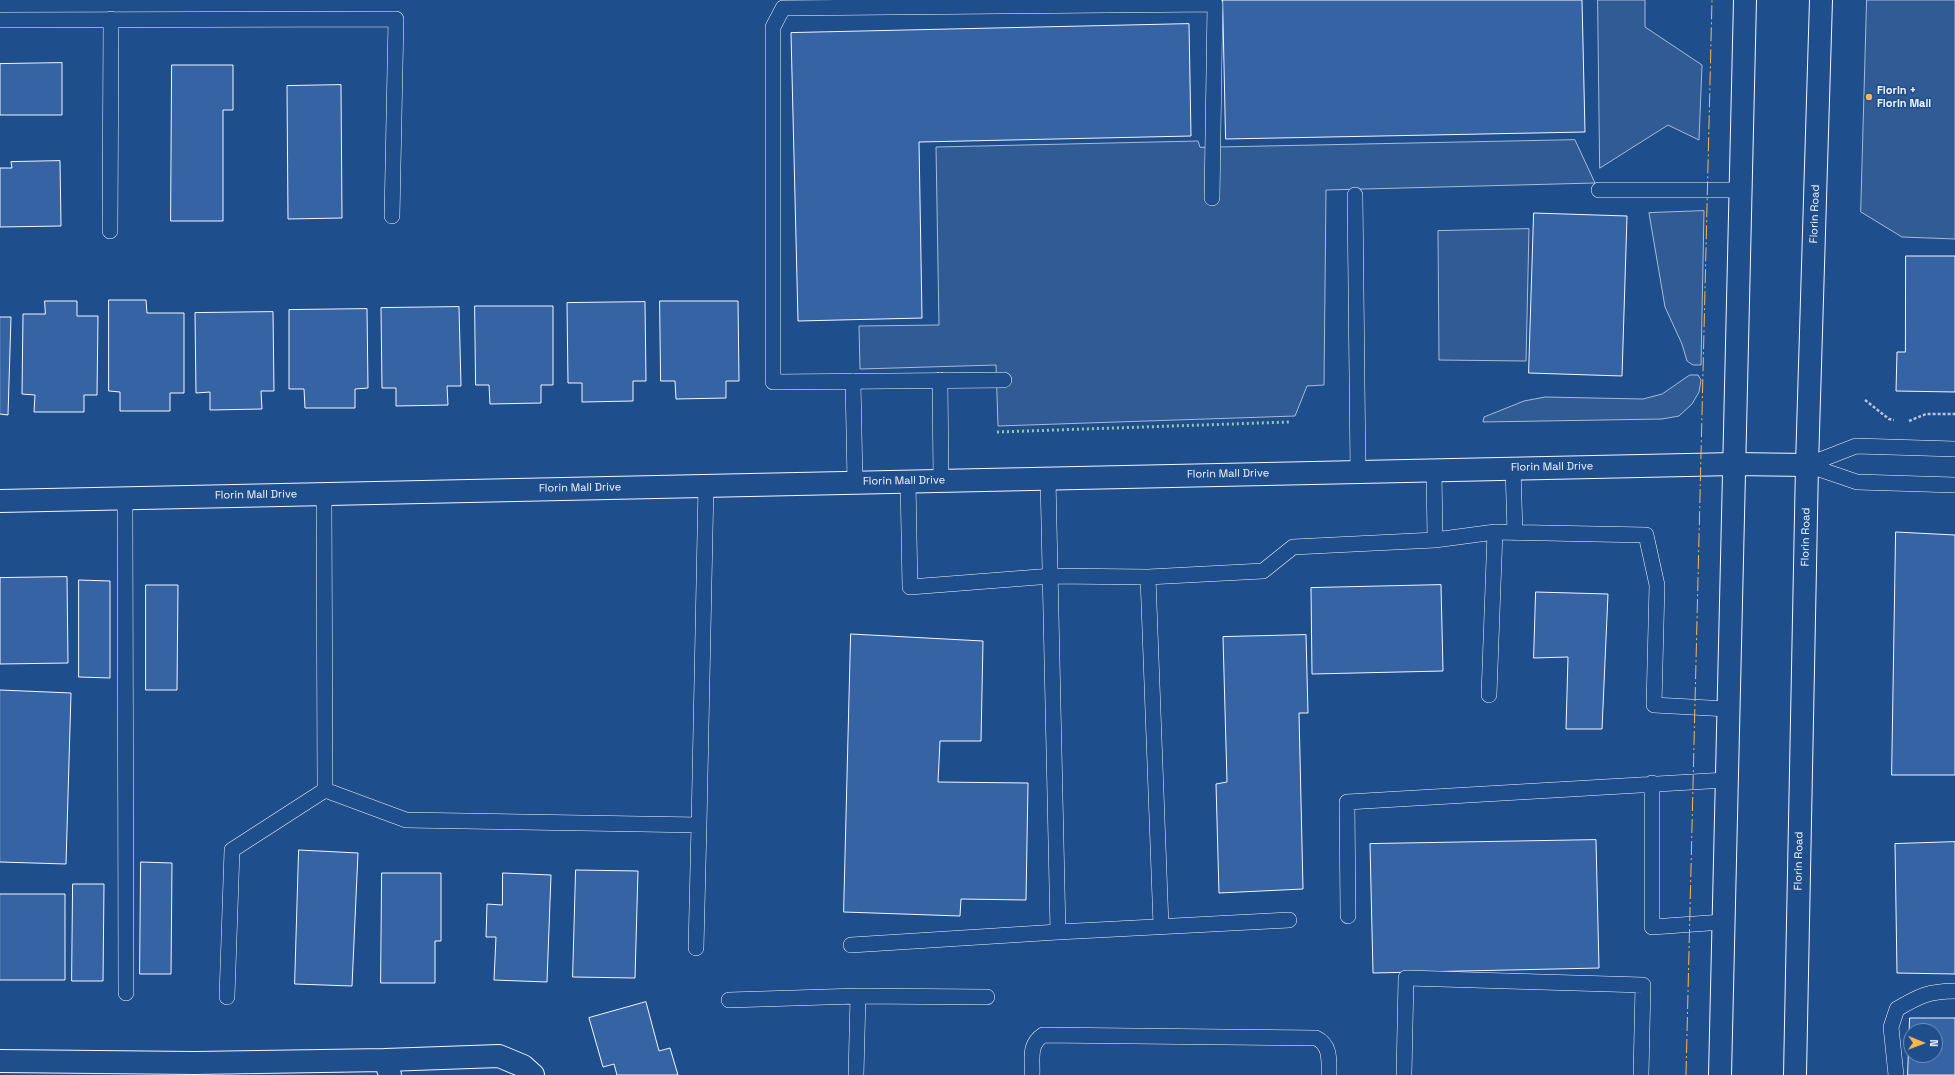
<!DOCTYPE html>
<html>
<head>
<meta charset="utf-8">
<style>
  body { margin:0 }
  #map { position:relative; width:1955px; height:1075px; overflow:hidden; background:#1f4e8c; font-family:"Space Grotesk",sans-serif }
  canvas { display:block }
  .north { position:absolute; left:1903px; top:1023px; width:40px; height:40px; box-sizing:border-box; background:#1f4e8c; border:1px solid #7391ba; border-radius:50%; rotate:91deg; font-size:11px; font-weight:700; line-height:16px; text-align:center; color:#f2f6ff }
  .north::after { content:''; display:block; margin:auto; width:14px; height:18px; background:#ffb74d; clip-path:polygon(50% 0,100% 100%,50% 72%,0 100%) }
</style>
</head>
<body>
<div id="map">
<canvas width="1955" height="1075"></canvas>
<div class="north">N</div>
</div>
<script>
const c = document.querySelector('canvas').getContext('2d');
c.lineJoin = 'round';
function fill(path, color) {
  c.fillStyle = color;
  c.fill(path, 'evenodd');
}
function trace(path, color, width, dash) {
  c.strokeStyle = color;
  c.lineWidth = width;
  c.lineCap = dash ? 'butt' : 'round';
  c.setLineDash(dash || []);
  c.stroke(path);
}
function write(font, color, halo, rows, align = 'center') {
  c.font = font + ' "Space Grotesk",sans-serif';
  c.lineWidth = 3;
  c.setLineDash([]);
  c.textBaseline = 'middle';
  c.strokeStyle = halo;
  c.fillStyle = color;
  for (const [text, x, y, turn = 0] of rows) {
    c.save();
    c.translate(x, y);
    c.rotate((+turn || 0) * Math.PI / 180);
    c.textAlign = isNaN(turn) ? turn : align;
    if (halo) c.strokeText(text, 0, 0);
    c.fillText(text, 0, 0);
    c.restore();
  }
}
const built = new Path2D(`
  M 1598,0 L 1645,0 L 1645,27 L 1702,65 L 1699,140 L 1668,125 L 1600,168 Z
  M 1867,0 L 1955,0 L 1955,239 L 1902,237 L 1861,212 Z
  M 1575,140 L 1595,183 L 1326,190 L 1324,385 L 1307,386 L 1295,416 L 998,426 L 996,365 L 860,369 L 859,326 L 939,325 L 936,147 L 1198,141 L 1200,147 Z
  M 1704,211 L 1701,365 L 1693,365 L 1687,361 L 1682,344 L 1665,307 L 1649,213 Z
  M 1529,229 L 1526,361 L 1439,360 L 1438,231 Z
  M 1690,375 L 1698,375 L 1701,380 L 1699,392 L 1692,404 L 1679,416 L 1662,419 L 1483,422 L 1484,417 L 1524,401 L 1545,397 L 1643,399 L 1662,394 Z`);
fill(built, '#305b95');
trace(built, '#a8bbd7', 1);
const building = new Path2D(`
  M 1223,0 L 1582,0 L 1585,132 L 1226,139 Z
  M 1189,24 L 1191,136 L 919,142 L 922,318 L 798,321 L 791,33 Z
  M 62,63 L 62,115 L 0,115 L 0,64 Z
  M 172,65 L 233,65 L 233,110 L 223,110 L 223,221 L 171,221 Z
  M 341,85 L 342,218 L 288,219 L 287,86 Z
  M 60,161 L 61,226 L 0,227 L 0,168 L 12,168 L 11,162 Z
  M 1534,213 L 1627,216 L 1622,376 L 1529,373 Z
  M 1906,256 L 1955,256 L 1955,392 L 1896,391 L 1897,352 L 1905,352 Z
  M 109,300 L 146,300 L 147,313 L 184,313 L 184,393 L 170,393 L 170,411 L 120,411 L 120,392 L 109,391 Z
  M 45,301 L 77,301 L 77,316 L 98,316 L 97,395 L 84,395 L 84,412 L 34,412 L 35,395 L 22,394 L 23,314 L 45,314 Z
  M 660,301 L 738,301 L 739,381 L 726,381 L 726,398 L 676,399 L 675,381 L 661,381 Z
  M 645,302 L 646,381 L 633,381 L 633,401 L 582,402 L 582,383 L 568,383 L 567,303 Z
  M 475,306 L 553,306 L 553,385 L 541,385 L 541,403 L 490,404 L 489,385 L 476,385 Z
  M 459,307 L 461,386 L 447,386 L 448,405 L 396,406 L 396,388 L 382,388 L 381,308 Z
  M 367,309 L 368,388 L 355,389 L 355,408 L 305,408 L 304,389 L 289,389 L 289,310 Z
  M 273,312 L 274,391 L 261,391 L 262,409 L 210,410 L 210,392 L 196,393 L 195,313 Z
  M 0,317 L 11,317 L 8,415 L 0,414 Z
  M 1896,532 L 1955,535 L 1955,775 L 1892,775 Z
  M 67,577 L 68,663 L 0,664 L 0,578 Z
  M 79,580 L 110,581 L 110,678 L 79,677 Z
  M 146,585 L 178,585 L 177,690 L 146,690 Z
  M 1441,585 L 1443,671 L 1312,674 L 1311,588 Z
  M 1536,592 L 1608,594 L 1602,729 L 1566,729 L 1568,657 L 1534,658 Z
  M 851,634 L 983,641 L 981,741 L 940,741 L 938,782 L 1028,783 L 1026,900 L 961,899 L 960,916 L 844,912 Z
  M 1306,635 L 1308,713 L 1299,713 L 1303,889 L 1219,893 L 1216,784 L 1227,782 L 1223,637 Z
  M 0,690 L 71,693 L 66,864 L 0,862 Z
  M 1596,840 L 1599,968 L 1373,973 L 1370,844 Z
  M 1955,842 L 1955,974 L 1897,973 L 1895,844 Z
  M 299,850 L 358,853 L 352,986 L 295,984 Z
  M 141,862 L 172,863 L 171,974 L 140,974 Z
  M 576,870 L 638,871 L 635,978 L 573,977 Z
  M 382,873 L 441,873 L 441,941 L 435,941 L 435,983 L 381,983 Z
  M 503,873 L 551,875 L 547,982 L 494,980 L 496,937 L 486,937 L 487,904 L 502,905 Z
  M 73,884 L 104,884 L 103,981 L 72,981 Z
  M 0,894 L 65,894 L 65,980 L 0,980 Z
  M 646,1002 L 659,1051 L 670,1048 L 678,1075 L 617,1075 L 614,1064 L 603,1067 L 589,1018 Z
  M 1910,1018 L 1955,1018 L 1955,1075 L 1908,1075 ZM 1911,1031 L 1935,1031 L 1935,1055 L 1911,1055 Z`);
fill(building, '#3563a3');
trace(building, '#f2f6ff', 1);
const lane = new Path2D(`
  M 0,20 L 396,19 L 392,216
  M 1599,190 L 1741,190
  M 1355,195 L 1358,472
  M 110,231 L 111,19
  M 940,380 L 941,481
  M 1004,380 L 773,382 L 773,27 L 783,8 L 1215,4 L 1212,198
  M 853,381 L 855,482
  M 1807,465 L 1856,446 L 1955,449
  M 1807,465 L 1857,482 L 1955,485
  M 1513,468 L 1515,533
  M 1434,470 L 1435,540
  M 1048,478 L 1058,932
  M 908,481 L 910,587 L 1052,576 L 1148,577 L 1263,571 L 1293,547 L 1435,540 L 1495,532 L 1489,695
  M 125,498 L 126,993
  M 1495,532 L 1646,535 L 1657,585 L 1654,705 L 1728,709
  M 1148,577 L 1161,926
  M 1652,783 L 1652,927 L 1723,922
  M 325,790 L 406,820 L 699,825 L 706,485
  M 1348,916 L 1347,802 L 1726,780
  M 851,945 L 1058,932 L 1289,920
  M 696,948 L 699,825
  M 227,997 L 232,850 L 325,790 L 324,493
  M 729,1000 L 858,996
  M 856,1075 L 858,996 L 987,997
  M 1032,1075 C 1033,1059 1028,1045 1043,1035 L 1316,1038 C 1331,1045 1329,1061 1329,1075
  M 1404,1075 L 1406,978 L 1643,985 L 1641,1075
  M 1896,1075 L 1891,1027 L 1897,1009 C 1919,996 1929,991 1955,991`);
const street = new Path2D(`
  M 0,1061 L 195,1063 L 385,1060
  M 390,1075 L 385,1060 L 499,1056 L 523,1066 L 533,1075`);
const secondary = new Path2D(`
  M 0,501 L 1734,464 L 1807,465`);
const primary = new Path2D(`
  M 1720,1075 L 1745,0
  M 1795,1075 L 1807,465 L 1821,0`);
trace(lane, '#f2f6ff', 16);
trace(street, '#f2f6ff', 24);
trace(secondary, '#f2f6ff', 24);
trace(primary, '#f2f6ff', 24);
trace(new Path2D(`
  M 1865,400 L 1889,419 L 1894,420
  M 1909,421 L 1926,414 L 1955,414`), '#b3c4dc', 2.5, [3, 2]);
trace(lane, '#1f4e8c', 15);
trace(street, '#1f4e8c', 22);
trace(secondary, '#1f4e8c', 22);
trace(primary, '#1f4e8c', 22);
trace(new Path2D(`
  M 997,432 L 1289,422`), '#97c8a6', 3, [2, 3]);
trace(new Path2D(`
  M 1686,1075 L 1712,0`), '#ffb74d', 1, [14, 3, 2, 3]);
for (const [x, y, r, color] of [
  [1869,97,4,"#ffb74d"]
]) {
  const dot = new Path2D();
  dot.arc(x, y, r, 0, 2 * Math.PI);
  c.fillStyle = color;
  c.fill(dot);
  trace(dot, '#1f4e8c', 1.5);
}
write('bold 11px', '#f2f6ff', '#1f4e8c', [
  ["Florin +",1877,91],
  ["Florin Mall",1877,104]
], 'left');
write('11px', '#f2f6ff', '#1f4e8c', [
  ["Florin Road",1815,214,-88],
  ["Florin Mall Drive",1552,467,-1],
  ["Florin Mall Drive",1228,474,-1],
  ["Florin Mall Drive",904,481,-1],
  ["Florin Mall Drive",580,488,-1],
  ["Florin Mall Drive",256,495,-1],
  ["Florin Road",1806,537,-89],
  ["Florin Road",1799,861,-89]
]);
</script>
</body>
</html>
